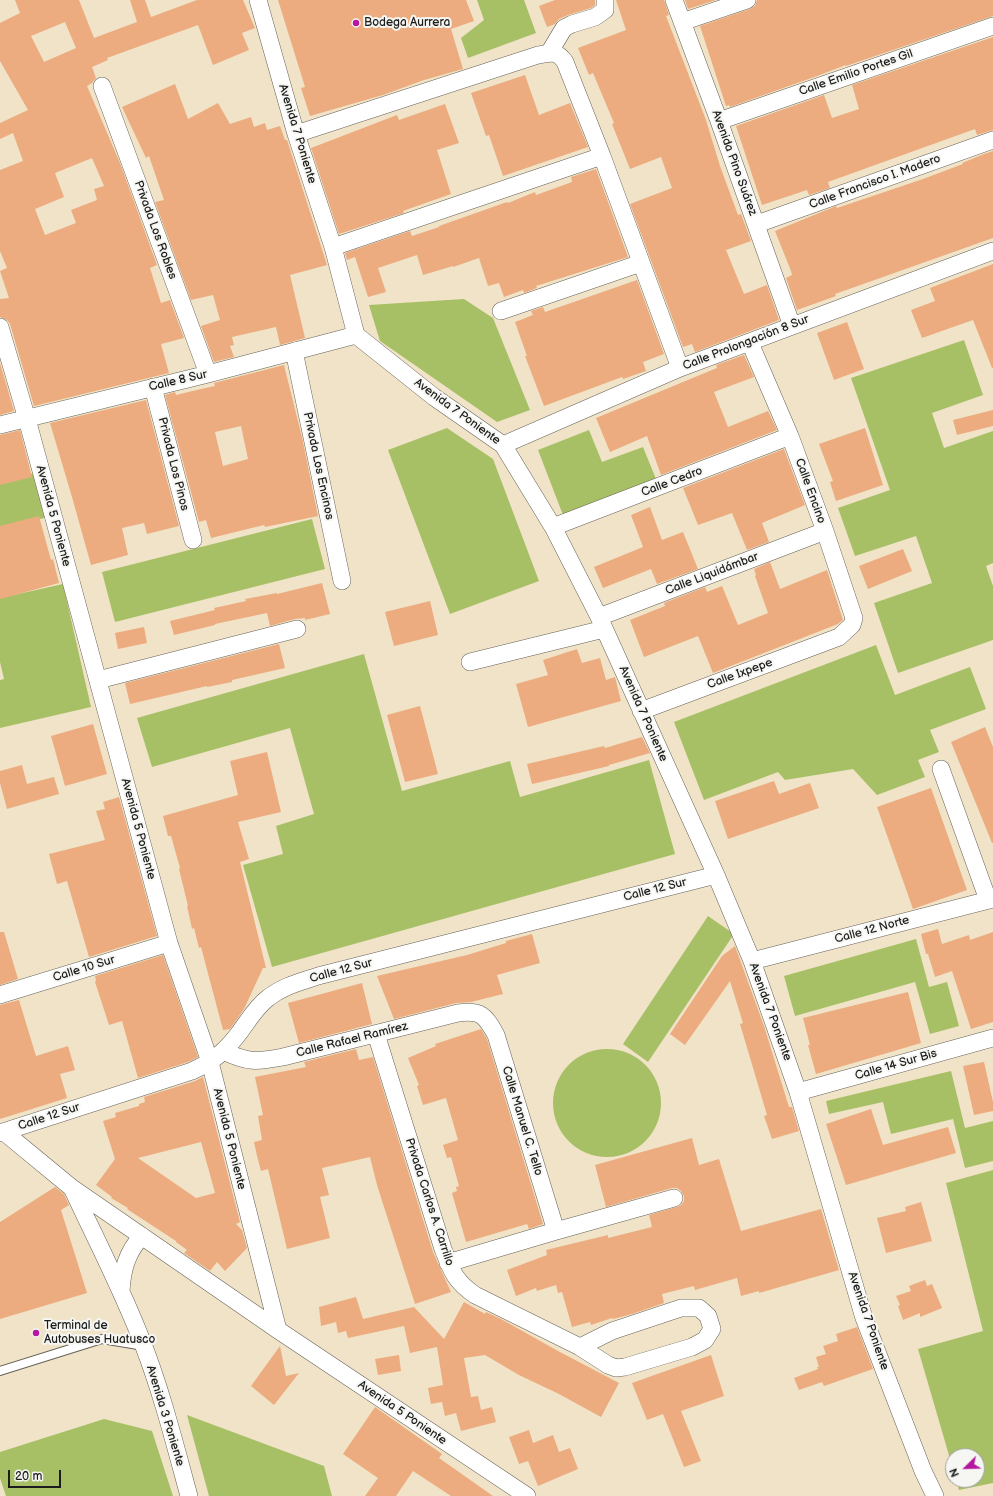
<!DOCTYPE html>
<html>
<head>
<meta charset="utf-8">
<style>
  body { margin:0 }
  #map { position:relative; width:993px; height:1496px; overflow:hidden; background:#f0e3c8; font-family:"Balsamiq Sans",sans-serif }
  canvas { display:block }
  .north { position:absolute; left:945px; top:1448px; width:40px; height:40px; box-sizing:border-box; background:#f6f6f2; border:1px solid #9f9f9c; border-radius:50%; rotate:247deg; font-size:11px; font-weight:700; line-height:16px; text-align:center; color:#1c1c1c }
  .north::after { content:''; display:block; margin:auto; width:14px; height:18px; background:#b5179e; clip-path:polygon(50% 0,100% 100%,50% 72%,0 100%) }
  .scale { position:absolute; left:8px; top:1470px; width:53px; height:18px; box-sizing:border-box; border:2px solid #1c1c1c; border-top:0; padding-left:5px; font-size:12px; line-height:14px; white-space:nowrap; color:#1c1c1c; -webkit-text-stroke:3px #f6f6f2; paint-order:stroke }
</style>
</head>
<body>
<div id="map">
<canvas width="993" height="1496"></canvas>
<div class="north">N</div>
<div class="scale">20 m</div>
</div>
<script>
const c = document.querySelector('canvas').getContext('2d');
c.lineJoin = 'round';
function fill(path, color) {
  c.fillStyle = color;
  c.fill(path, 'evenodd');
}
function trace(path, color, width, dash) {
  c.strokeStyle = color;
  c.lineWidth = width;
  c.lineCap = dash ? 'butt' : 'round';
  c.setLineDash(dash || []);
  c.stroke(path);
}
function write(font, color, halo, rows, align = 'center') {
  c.font = font + ' "Balsamiq Sans",sans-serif';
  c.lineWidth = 4;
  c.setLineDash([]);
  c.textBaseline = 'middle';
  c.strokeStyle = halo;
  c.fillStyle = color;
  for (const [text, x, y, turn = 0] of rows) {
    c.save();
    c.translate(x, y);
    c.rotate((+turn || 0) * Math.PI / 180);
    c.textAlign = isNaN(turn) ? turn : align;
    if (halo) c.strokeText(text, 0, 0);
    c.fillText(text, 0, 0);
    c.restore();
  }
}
fill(new Path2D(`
  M 477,0 L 524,0 L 536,33 L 468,58 L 461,38 L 484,20 Z
  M 464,299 L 493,318 L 530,410 L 497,422 L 380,341 L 369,305 Z
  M 964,340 L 983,395 L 932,413 L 944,448 L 993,431 L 993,563 L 986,566 L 993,586 L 993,640 L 898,673 L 874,603 L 932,583 L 916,536 L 855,556 L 838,508 L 890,490 L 851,378 Z
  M 447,428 L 493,459 L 539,581 L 450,614 L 388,450 Z
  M 589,430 L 602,462 L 643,447 L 656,479 L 563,515 L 538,450 Z
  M 39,472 L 49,517 L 0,528 L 0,481 Z
  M 312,519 L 325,569 L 115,622 L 102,572 Z
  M 63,584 L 91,707 L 0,728 L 0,680 L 4,679 L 0,662 L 0,598 Z
  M 876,645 L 895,695 L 970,667 L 986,709 L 930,730 L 939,752 L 918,760 L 925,777 L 877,795 L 853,769 L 785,780 L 778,772 L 704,800 L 674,722 Z
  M 364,654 L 402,791 L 510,761 L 520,797 L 649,760 L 675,854 L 272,967 L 243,865 L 283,854 L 276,826 L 314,814 L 290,728 L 152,767 L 137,718 Z
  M 708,916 L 734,934 L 648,1062 L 623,1044 Z
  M 916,939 L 929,987 L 947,982 L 959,1026 L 930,1034 L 915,982 L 795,1016 L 784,976 Z
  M553 1103a54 54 0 1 1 108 0a54 54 0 1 1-108 0Z
  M 951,1071 L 965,1128 L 993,1121 L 993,1161 L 965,1168 L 953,1119 L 891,1134 L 883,1102 L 829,1114 L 826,1101 Z
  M 993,1170 L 993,1483 L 959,1490 L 956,1480 L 977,1480 L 977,1456 L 953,1456 L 953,1469 L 918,1349 L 983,1331 L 946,1183 Z
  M 187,1415 L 324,1466 L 332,1496 L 209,1496 Z
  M 104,1419 L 152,1431 L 173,1496 L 6,1496 L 0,1478 L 0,1452 Z`), '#a8c065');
fill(new Path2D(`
  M 15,0 L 79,0 L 94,38 L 137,22 L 130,0 L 145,0 L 151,17 L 197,0 L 243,0 L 255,28 L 242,33 L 249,50 L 213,65 L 198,25 L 107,58 L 108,60 L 92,67 L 96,78 L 92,83 L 87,86 L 120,163 L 157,265 L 150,268 L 161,303 L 170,300 L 184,338 L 161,344 L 169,373 L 34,406 L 10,324 L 7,320 L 0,317 L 0,299 L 9,298 L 0,271 L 7,268 L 0,251 L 0,170 L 23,161 L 13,133 L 0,139 L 0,123 L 28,110 L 0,61 L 0,23 L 20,13 ZM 65,22 L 76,48 L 44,62 L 31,36 ZM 92,158 L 104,186 L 94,189 L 97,200 L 71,210 L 76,223 L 45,235 L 35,209 L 64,197 L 55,173 Z
  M 278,0 L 466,0 L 474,21 L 451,29 L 463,69 L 424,80 L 383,95 L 310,116 L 301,88 L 305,87 Z
  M 555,0 L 595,0 L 595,5 L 591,8 L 568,15 L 559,19 L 555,24 L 547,27 L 539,6 Z
  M 616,0 L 664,0 L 669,15 L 666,16 L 706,120 L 720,166 L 738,215 L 741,214 L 751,241 L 726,250 L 744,294 L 767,285 L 779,320 L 695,352 L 692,344 L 683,347 L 630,204 L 672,188 L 661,157 L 630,169 L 612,124 L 614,123 L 593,73 L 589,75 L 578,48 L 626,30 Z
  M 685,0 L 716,0 L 688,9 Z
  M 757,0 L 993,0 L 993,16 L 846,66 L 846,65 L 817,76 L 730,107 L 729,105 L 726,106 L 700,26 L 750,9 L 755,6 Z
  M 993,37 L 993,130 L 977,135 L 975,129 L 828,182 L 830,188 L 809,195 L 807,190 L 762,205 L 736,126 L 824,95 L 832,118 L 859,109 L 852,85 Z
  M 525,75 L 539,115 L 570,103 L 588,147 L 503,176 L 489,135 L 486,136 L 471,93 Z
  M 175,84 L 188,119 L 218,103 L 230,124 L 251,117 L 254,127 L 265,123 L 267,130 L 280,126 L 285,140 L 287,140 L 327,265 L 290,275 L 305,338 L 280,345 L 276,327 L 232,337 L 234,345 L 230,346 L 234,357 L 214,362 L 201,326 L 220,320 L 213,295 L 191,300 L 155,202 L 164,200 L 149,156 L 146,158 L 122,107 Z
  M 445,104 L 459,143 L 437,150 L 451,194 L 403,211 L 404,213 L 339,234 L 311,148 L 397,115 L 399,120 Z
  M 993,151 L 993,238 L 835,294 L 836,296 L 797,310 L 786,278 L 792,275 L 791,271 L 775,231 L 836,206 L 837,208 L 923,179 L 963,164 L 962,163 L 984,154 Z
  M 596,169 L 628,257 L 536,286 L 537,288 L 524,293 L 523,290 L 504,297 L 499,283 L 488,286 L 479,258 L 453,267 L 453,266 L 423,275 L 417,255 L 378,268 L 386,292 L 368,297 L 355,257 L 347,260 L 345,253 L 410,231 L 412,236 L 439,227 L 439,226 L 507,202 L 508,203 L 535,192 L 536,195 L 572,182 L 571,177 Z
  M 993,264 L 993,368 L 992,368 L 973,320 L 922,338 L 911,310 L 935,301 L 930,288 Z
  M 637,280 L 664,354 L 643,362 L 646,371 L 623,379 L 622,377 L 544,406 L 525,356 L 527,356 L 515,322 L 533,315 L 531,311 L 543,307 L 545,312 Z
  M 847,322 L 864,369 L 834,380 L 817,333 Z
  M 744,355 L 754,377 L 714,392 L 728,427 L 768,411 L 777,430 L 661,475 L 647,436 L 610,452 L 596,418 L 712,370 L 717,368 L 716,365 Z
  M 0,363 L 14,411 L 0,415 Z
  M 284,365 L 302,437 L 318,516 L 265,527 L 264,525 L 211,538 L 206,520 L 199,522 L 165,395 L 175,392 L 176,395 L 201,389 L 215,386 L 214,383 ZM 241,426 L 248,459 L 223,466 L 215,432 Z
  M 146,400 L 179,526 L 147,534 L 144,523 L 122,528 L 128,555 L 91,565 L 72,497 L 50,423 Z
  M 993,410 L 993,426 L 957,435 L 953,420 Z
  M 865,428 L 883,485 L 836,501 L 830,482 L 833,481 L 819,444 Z
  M 20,430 L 32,477 L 0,485 L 0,435 Z
  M 784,449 L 805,505 L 762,523 L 769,542 L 747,550 L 732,513 L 698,525 L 683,488 Z
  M 650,507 L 662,540 L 683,532 L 698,569 L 657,584 L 651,569 L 603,588 L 594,567 L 643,547 L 631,515 Z
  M 39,516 L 51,560 L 53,559 L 59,583 L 0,599 L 0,526 Z
  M 903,549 L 912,571 L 868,589 L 859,566 Z
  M 770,562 L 780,589 L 827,570 L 843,620 L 838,624 L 713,673 L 698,636 L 644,657 L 630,620 L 665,606 L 664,603 L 705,587 L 707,592 L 722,586 L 738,625 L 768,613 L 755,576 L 756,575 L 754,569 Z
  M 322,583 L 330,614 L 305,620 L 305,618 L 295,619 L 270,626 L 267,613 L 215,624 L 215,625 L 174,635 L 170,621 L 215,610 L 214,608 L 246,601 L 245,599 L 277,593 L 277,594 Z
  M 430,601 L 438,635 L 394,646 L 385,612 Z
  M 144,627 L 147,643 L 118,649 L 115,633 Z
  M 279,644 L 285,668 L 232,680 L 232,682 L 207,687 L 207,686 L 130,704 L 125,683 Z
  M 577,649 L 582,663 L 600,658 L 606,680 L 615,677 L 621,701 L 528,727 L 516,684 L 548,675 L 543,660 Z
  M 420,706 L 438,774 L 405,782 L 387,715 Z
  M 93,724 L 107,774 L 65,786 L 51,736 Z
  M 985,727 L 993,747 L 993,843 L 992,843 L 951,742 Z
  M 642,737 L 650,753 L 609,765 L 609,766 L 532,784 L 527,764 L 604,746 L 605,748 Z
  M 267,752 L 281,812 L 238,822 L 249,859 L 240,862 L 266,968 L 263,968 L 244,1009 L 230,1029 L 223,1030 L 201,947 L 199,948 L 194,928 L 192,929 L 187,906 L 188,906 L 179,869 L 180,868 L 171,836 L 168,836 L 163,816 L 238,795 L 230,761 Z
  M 22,765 L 27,784 L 54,777 L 59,794 L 7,809 L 0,783 L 0,771 Z
  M 774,781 L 779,794 L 810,783 L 819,808 L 728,839 L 715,801 Z
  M 931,788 L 967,890 L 913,909 L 877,807 Z
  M 119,797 L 157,936 L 89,957 L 67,881 L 57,884 L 49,854 L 105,840 L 96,811 L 105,809 L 103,802 Z
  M 938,929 L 942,944 L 969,935 L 970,940 L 993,932 L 993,1022 L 971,1029 L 952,971 L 935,977 L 928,954 L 926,954 L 921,934 Z
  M 0,932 L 4,932 L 18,979 L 0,985 Z
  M 532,934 L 540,963 L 497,975 L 503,994 L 471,1002 L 456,1003 L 394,1019 L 377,976 L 467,955 L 506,943 L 506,941 Z
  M 735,946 L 764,1026 L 789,1107 L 792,1107 L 799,1131 L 772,1139 L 764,1116 L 767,1115 L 740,1024 L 743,1023 L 730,981 L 685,1045 L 670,1034 L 722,956 Z
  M 163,955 L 198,1057 L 188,1062 L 138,1078 L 122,1021 L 109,1025 L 95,982 L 96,981 L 95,976 Z
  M 362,983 L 372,1024 L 299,1043 L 288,1003 Z
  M 908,992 L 921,1043 L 816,1074 L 808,1045 L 810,1045 L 803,1018 Z
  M 19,1000 L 36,1056 L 68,1046 L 75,1070 L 60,1074 L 67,1098 L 0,1119 L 0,1005 Z
  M 481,1029 L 487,1039 L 543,1224 L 529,1229 L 527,1224 L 466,1242 L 452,1193 L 457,1191 L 456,1187 L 459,1186 L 451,1157 L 447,1158 L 443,1145 L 458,1140 L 446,1098 L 423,1105 L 417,1086 L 419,1085 L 408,1058 L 436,1046 L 435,1044 Z
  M 356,1049 L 359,1060 L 373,1057 L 433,1252 L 451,1292 L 415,1304 L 377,1185 L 370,1157 L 322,1168 L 329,1195 L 320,1197 L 330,1238 L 287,1249 L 268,1169 L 261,1171 L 257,1156 L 254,1142 L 262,1140 L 258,1116 L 263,1115 L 255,1077 L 306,1067 L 304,1062 Z
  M 984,1062 L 993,1102 L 993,1111 L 974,1115 L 963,1066 Z
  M 203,1077 L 240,1222 L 236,1224 L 242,1230 L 247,1248 L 225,1271 L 217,1262 L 210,1271 L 184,1253 L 187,1250 L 176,1242 L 176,1241 L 127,1209 L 128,1208 L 111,1198 L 112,1197 L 96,1185 L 115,1159 L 103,1121 L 116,1117 L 115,1113 L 139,1106 L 139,1104 L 145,1102 L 144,1097 L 195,1081 ZM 201,1142 L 215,1193 L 196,1198 L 138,1158 Z
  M 871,1109 L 883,1145 L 948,1127 L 956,1153 L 846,1185 L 826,1124 Z
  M 692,1138 L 699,1165 L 719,1159 L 741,1231 L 821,1209 L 839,1270 L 759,1293 L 759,1291 L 741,1296 L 737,1278 L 695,1290 L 694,1286 L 662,1294 L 664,1303 L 632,1314 L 613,1319 L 612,1318 L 591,1325 L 590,1322 L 572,1327 L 562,1292 L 558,1293 L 556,1285 L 537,1291 L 536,1288 L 516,1296 L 507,1270 L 547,1255 L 546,1250 L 608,1235 L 608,1238 L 652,1227 L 649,1215 L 677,1207 L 681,1205 L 684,1201 L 684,1196 L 681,1191 L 677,1188 L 672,1188 L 606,1207 L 595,1165 Z
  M 55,1187 L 64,1194 L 69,1205 L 61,1210 L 87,1293 L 0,1319 L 0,1222 Z
  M 921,1202 L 932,1241 L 886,1253 L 877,1218 L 906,1211 L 905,1207 Z
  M 925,1280 L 927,1286 L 932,1284 L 942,1308 L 920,1317 L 920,1313 L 903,1320 L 898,1306 L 900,1305 L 896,1296 L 911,1291 L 909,1286 Z
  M 356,1297 L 363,1319 L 414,1307 L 444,1339 L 464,1302 L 485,1314 L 486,1312 L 501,1319 L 558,1351 L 619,1383 L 601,1417 L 559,1394 L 519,1375 L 485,1355 L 464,1358 L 471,1397 L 478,1396 L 481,1410 L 492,1407 L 496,1422 L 461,1431 L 456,1413 L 445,1416 L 442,1402 L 431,1404 L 428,1388 L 443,1385 L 437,1347 L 410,1353 L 404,1326 L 348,1338 L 346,1331 L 338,1333 L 336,1322 L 321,1326 L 319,1307 Z
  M 857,1327 L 873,1369 L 824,1386 L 822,1382 L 799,1390 L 794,1378 L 818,1369 L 817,1367 L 819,1367 L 816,1357 L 826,1354 L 823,1346 L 838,1341 L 836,1334 Z
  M 280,1346 L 286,1376 L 299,1373 L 274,1405 L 251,1386 Z
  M 399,1355 L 401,1371 L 378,1375 L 375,1359 Z
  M 711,1355 L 724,1396 L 681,1411 L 701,1461 L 684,1467 L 663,1414 L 647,1420 L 632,1383 Z
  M 375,1407 L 442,1454 L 439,1458 L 493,1496 L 451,1496 L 413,1471 L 396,1496 L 365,1496 L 378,1478 L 343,1454 Z
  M 529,1430 L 533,1443 L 553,1435 L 559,1452 L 570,1448 L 578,1469 L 538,1486 L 528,1461 L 519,1464 L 509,1437 Z`), '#ecac7f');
const service = new Path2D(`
  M 0,1371 L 102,1339 L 144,1346`);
const minor = new Path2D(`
  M 258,0 L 296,134 L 333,247 L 356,335 L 434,397 L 503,445 L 553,527 L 599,617 L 716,875 L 752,961 L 798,1092 L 864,1318 L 923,1471 L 935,1496
  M 674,0 L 719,121 L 792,326
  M 682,22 L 747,0
  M 549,53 L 564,28 L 572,24 L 595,17 L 605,10 L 605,0
  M 102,86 L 208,374
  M 719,121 L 993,26
  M 296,134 L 538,55 C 550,53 557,50 565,62 L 602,156 L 680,368
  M 757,224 L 993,140
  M 333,247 L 602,156
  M 501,311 L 641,263
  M 0,327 L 27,419 L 169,943 L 210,1062 L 278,1330
  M 294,351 L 342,581
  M 153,387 L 193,540
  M 0,425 L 208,374 L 356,335
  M 503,445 L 680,368 L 993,251
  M 553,527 L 790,436
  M 599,617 L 825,531
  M 470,662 L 604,629
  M 98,680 L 297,629
  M 641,711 L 839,637 L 852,625 L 854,618 L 825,531 L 790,436 L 750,343
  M 941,769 L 988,900
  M 752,961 L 993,899
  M 0,995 L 169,943
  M 376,1034 L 443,1249 C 452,1272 455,1281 475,1295 L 580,1347 L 608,1365 L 616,1368 L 625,1367 L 692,1347 L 705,1340 L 712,1329 L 708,1316 L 699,1308 L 681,1308 L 612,1331 L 580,1347
  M 223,1051 C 249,1063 256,1062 283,1057 L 458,1013 C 481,1010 485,1015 496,1035 L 556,1231
  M 798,1092 L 993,1038
  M 4,1132 L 72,1188 L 278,1330 L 527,1496
  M 0,1133 L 192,1071 C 213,1061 225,1052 239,1033 C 248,1021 256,1007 268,998 C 283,986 300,982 318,976 L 716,875
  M 72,1188 C 96,1240 123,1291 143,1344 C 162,1393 175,1445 189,1496
  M 448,1263 L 556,1231 L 674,1198
  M 121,1292 C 122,1270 127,1252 142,1236`);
trace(service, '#666258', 10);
trace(minor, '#666258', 18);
trace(service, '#fff', 8);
trace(minor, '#fff', 17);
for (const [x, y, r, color] of [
  [356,23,4,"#b5179e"],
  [36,1333,4,"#b5179e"]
]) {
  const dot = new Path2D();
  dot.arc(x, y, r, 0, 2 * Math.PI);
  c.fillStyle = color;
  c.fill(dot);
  trace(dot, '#f6f6f2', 1.5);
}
write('12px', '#1c1c1c', '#f6f6f2', [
  ["Bodega Aurrera",364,23],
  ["Terminal de",44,1326],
  ["Autobuses Huatusco",44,1340]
], 'left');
write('12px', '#1c1c1c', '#f6f6f2', [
  ["Calle Emilio Portes Gil",856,73,-19],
  ["Avenida 7 Poniente",297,134,73],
  ["Avenida Pino Suárez",734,163,70],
  ["Calle Francisco I. Madero",875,182,-20],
  ["Privada Los Robles",155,230,70],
  ["Calle Prolongación 8 Sur",746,343,-21],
  ["Calle 8 Sur",178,381,-13],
  ["Avenida 7 Poniente",457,412,36],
  ["Privada Los Pinos",173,464,76],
  ["Privada Los Encinos",318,466,78],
  ["Calle Cedro",672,482,-21],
  ["Calle Encino",810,491,70],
  ["Avenida 5 Poniente",53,516,75],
  ["Calle Liquidámbar",712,574,-21],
  ["Calle Ixpepe",740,674,-20],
  ["Avenida 7 Poniente",643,714,66],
  ["Avenida 5 Poniente",138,829,75],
  ["Calle 12 Sur",655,890,-14],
  ["Calle 12 Norte",872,930,-15],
  ["Calle 10 Sur",84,969,-17],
  ["Calle 12 Sur",341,971,-15],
  ["Avenida 7 Poniente",770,1012,70],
  ["Calle Rafael Ramírez",352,1040,-14],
  ["Calle 14 Sur Bis",896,1065,-16],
  ["Calle 12 Sur",49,1117,-18],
  ["Calle Manuel C. Tello",522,1121,73],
  ["Avenida 5 Poniente",229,1139,76],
  ["Privada Carlos A. Carrillo",429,1202,72],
  ["Avenida 7 Poniente",868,1321,71],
  ["Avenida 5 Poniente",402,1413,34],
  ["Avenida 3 Poniente",165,1416,73]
]);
</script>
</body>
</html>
